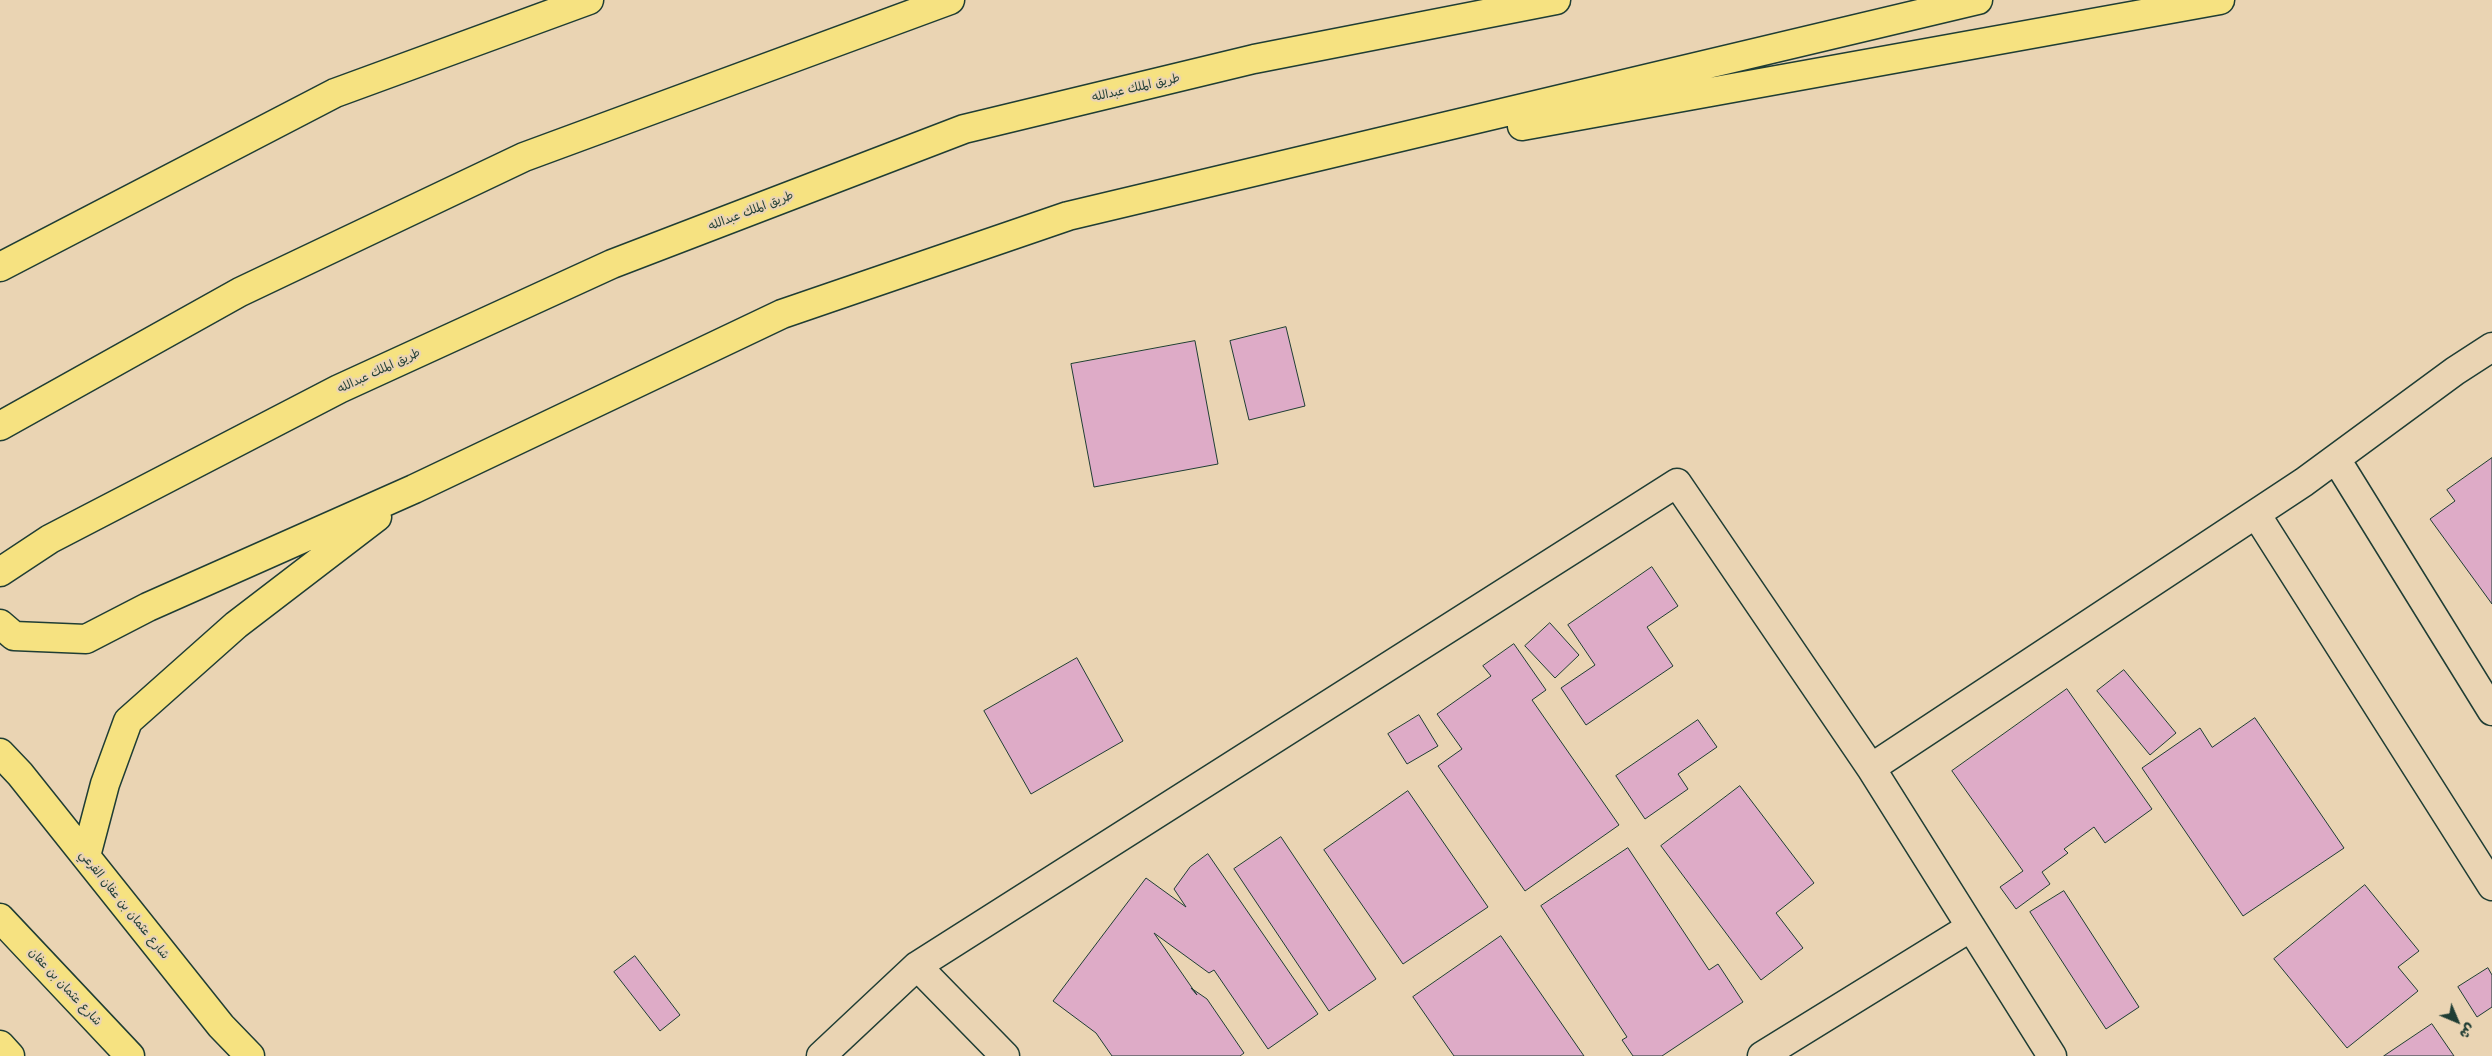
<!DOCTYPE html>
<html>
<head>
<meta charset="utf-8">
<style>
  body { margin:0 }
  #map { position:relative; width:2492px; height:1056px; overflow:hidden; background:#ead4b3; font-family:"Playpen Sans","Playpen Sans Arabic",sans-serif }
  canvas { display:block }
  .north { position:absolute; left:2432px; top:996px; width:50px; height:50px; -webkit-text-stroke:4px #ead4b3; paint-order:stroke; rotate:135deg; font-size:14px; font-weight:700; line-height:20px; text-align:center; color:#1f3d34 }
  .north::after { content:''; display:block; margin:auto; width:18px; height:22px; background:#1f3d34; clip-path:polygon(50% 0,100% 100%,50% 72%,0 100%) }
</style>
</head>
<body>
<div id="map">
<canvas width="2492" height="1056"></canvas>
<div class="north">ش</div>
</div>
<script>
const c = document.querySelector('canvas').getContext('2d');
c.lineJoin = 'round';
function fill(path, color) {
  c.fillStyle = color;
  c.fill(path, 'evenodd');
}
function trace(path, color, width, dash) {
  c.strokeStyle = color;
  c.lineWidth = width;
  c.lineCap = dash ? 'butt' : 'round';
  c.setLineDash(dash || []);
  c.stroke(path);
}
function write(font, color, halo, rows, align = 'center') {
  c.font = font + ' "Playpen Sans","Playpen Sans Arabic",sans-serif';
  c.lineWidth = 4.5;
  c.setLineDash([]);
  c.textBaseline = 'middle';
  c.strokeStyle = halo;
  c.fillStyle = color;
  for (const [text, x, y, turn = 0] of rows) {
    c.save();
    c.translate(x, y);
    c.rotate((+turn || 0) * Math.PI / 180);
    c.textAlign = isNaN(turn) ? turn : align;
    if (halo) c.strokeText(text, 0, 0);
    c.fillText(text, 0, 0);
    c.restore();
  }
}
const building = new Path2D(`
  M 1286,327 L 1305,406 L 1249,420 L 1230,341 Z
  M 1195,341 L 1218,464 L 1094,487 L 1071,364 Z
  M 2492,458 L 2492,604 L 2430,519 L 2455,501 L 2447,490 Z
  M 1652,567 L 1678,606 L 1647,627 L 1673,666 L 1586,725 L 1561,688 L 1595,665 L 1568,625 Z
  M 1550,623 L 1579,655 L 1555,678 L 1525,646 Z
  M 1514,644 L 1546,690 L 1532,700 L 1619,825 L 1525,891 L 1438,766 L 1462,749 L 1437,714 L 1491,676 L 1483,666 Z
  M 1077,658 L 1123,741 L 1031,794 L 984,711 Z
  M 2124,670 L 2176,733 L 2150,755 L 2097,691 Z
  M 2067,689 L 2152,809 L 2105,843 L 2094,827 L 2064,849 L 2068,853 L 2042,872 L 2050,884 L 2016,909 L 2000,887 L 2023,871 L 1952,771 Z
  M 1419,715 L 1438,746 L 1407,764 L 1388,734 Z
  M 2255,718 L 2344,848 L 2243,916 L 2142,768 L 2200,728 L 2212,747 Z
  M 1698,720 L 1717,747 L 1678,774 L 1688,789 L 1645,819 L 1616,776 Z
  M 1740,786 L 1814,883 L 1776,913 L 1803,948 L 1761,980 L 1661,846 Z
  M 1408,791 L 1488,907 L 1403,964 L 1324,850 Z
  M 1281,837 L 1376,979 L 1329,1011 L 1234,869 Z
  M 1628,848 L 1709,970 L 1718,964 L 1743,1002 L 1662,1056 L 1633,1056 L 1622,1040 L 1627,1037 L 1541,906 Z
  M 1208,854 L 1318,1014 L 1268,1049 L 1214,970 L 1209,973 L 1154,933 L 1197,995 L 1191,988 L 1207,999 L 1244,1053 L 1240,1056 L 1112,1056 L 1096,1033 L 1053,1001 L 1146,878 L 1186,907 L 1174,889 L 1190,867 Z
  M 2365,885 L 2419,951 L 2398,967 L 2418,991 L 2347,1048 L 2274,959 Z
  M 2064,891 L 2139,1007 L 2106,1029 L 2030,912 Z
  M 1501,936 L 1584,1056 L 1454,1056 L 1413,997 Z
  M 635,956 L 680,1015 L 660,1031 L 614,972 Z
  M 2488,968 L 2492,975 L 2492,1007 L 2477,1017 L 2458,987 Z
  M 2432,1024 L 2454,1056 L 2384,1056 Z`);
fill(building, '#deabc7');
trace(building, '#1f3d34', 1);
const minor = new Path2D(`
  M 2336,459 L 2492,711
  M 2256,514 L 2492,886
  M 1871,768 L 2304,482 L 2455,371 L 2492,347
  M 917,966 L 1005,1056
  M 821,1056 L 917,966 L 1677,483 L 1871,768 L 2052,1056
  M 1762,1056 L 1971,927`);
const major = new Path2D(`
  M 1522,126 L 2220,0
  M 0,267 L 335,93 L 589,0
  M 0,624 L 14,636 L 86,639 L 148,607 L 414,489 L 782,314 L 1068,216 L 1978,0
  M 0,753 L 20,774 L 221,1026 L 250,1056
  M 86,856 L 105,784 L 128,721 L 236,625 L 377,517
  M 0,918 L 130,1056
  M 0,1045 L 10,1056`);
const highway = new Path2D(`
  M 0,426 L 240,292 L 524,157 L 950,0
  M 0,572 L 50,539 L 339,389 L 612,264 L 964,129 L 1254,59 L 1556,0`);
trace(minor, '#1f3d34', 31);
trace(major, '#1f3d34', 31);
trace(highway, '#1f3d34', 31);
trace(minor, '#ead4b3', 28);
trace(major, '#f6e281', 28);
trace(highway, '#f6e281', 28);
write('12px', '#1f3d34', '#ead4b3', [
  ["طريق الملك عبدالله",1136,88,-13],
  ["طريق الملك عبدالله",751,211,-21],
  ["طريق الملك عبدالله",379,371,-25],
  ["شارع عثمان بن عفان الفرعي",124,905,51],
  ["شارع عثمان بن عفان",65,987,47]
]);
</script>
</body>
</html>
